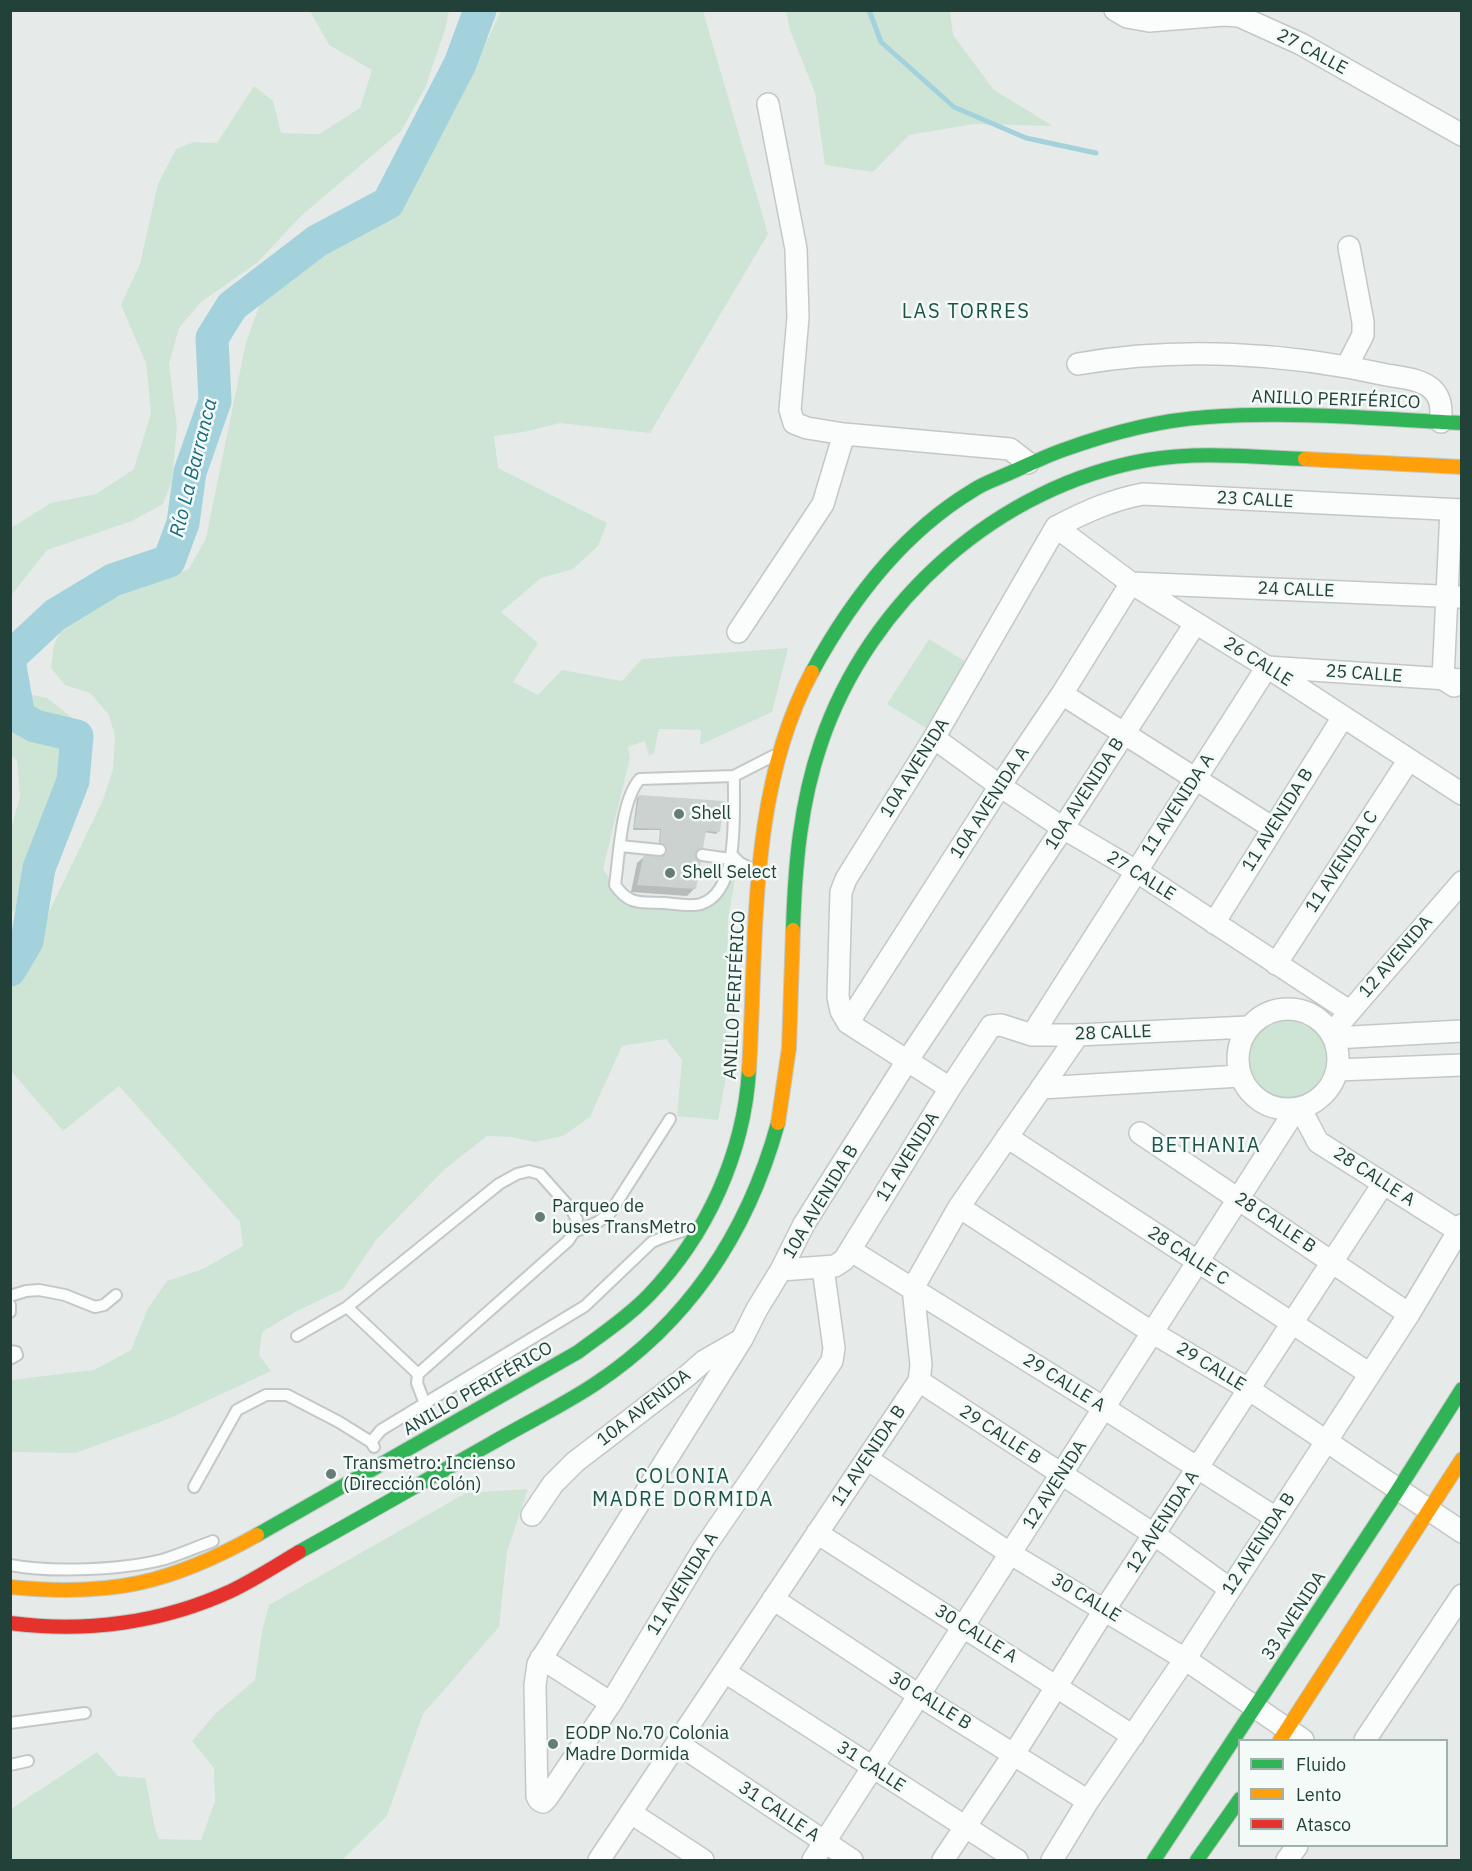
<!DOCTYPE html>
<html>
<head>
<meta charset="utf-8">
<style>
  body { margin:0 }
  #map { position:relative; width:1472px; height:1871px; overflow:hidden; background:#e6ebe9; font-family:"IBM Plex Sans",sans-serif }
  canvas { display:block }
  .frame { position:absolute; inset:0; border:12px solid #214139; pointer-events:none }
  .legend { position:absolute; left:1238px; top:1739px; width:210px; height:108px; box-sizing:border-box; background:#f4faf7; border:2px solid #a0b0ab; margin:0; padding:8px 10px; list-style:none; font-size:18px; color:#214139 }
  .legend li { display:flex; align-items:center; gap:12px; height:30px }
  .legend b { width:30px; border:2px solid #a0b0ab }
</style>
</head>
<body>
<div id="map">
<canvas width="1472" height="1871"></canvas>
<div class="frame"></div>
<ul class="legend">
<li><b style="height:8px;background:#30b455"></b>Fluido</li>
<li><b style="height:8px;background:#ff9f0a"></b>Lento</li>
<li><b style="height:8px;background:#e5322d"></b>Atasco</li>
</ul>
</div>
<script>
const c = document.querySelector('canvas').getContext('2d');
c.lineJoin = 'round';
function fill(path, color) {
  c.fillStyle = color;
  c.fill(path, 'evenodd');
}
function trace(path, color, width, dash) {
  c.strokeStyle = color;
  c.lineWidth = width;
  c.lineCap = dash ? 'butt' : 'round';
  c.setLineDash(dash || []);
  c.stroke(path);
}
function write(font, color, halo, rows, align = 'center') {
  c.font = font + ' "IBM Plex Sans",sans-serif';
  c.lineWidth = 5;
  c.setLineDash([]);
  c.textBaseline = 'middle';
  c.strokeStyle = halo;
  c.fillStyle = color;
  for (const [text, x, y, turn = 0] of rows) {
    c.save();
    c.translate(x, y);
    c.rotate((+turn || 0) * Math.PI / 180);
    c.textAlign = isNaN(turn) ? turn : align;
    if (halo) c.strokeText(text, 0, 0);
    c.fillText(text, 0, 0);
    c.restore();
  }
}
fill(new Path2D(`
  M 310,11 L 449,11 L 445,30 L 425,88 L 401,131 L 301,216 L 258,262 L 201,302 L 179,328 L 169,364 L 177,427 L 172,481 L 163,504 L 132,521 L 47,550 L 13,593 L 11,598 L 11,528 L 51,503 L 96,494 L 134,469 L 151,413 L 146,363 L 121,305 L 140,264 L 158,184 L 176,149 L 194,142 L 217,143 L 254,86 L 273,101 L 281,133 L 319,134 L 360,108 L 372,70 L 329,45 Z
  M 501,11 L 703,11 L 768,234 L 650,433 L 560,423 L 524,432 L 494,436 L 498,468 L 607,523 L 598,546 L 573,569 L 541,578 L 501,612 L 538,643 L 513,682 L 538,695 L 562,670 L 622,681 L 642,659 L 788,648 L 772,712 L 700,745 L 701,730 L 659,729 L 654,753 L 649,756 L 645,741 L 628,747 L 630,758 L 603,869 L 622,897 L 709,901 L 736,874 L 728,919 L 726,1077 L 718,1120 L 677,1116 L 682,1060 L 666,1039 L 622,1046 L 590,1117 L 563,1136 L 535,1142 L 511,1137 L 487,1136 L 445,1169 L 376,1240 L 343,1289 L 297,1311 L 262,1332 L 259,1355 L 271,1371 L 168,1419 L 76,1453 L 11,1452 L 11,1380 L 94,1370 L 131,1350 L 148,1308 L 167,1281 L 203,1269 L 243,1246 L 240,1222 L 119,1086 L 63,1131 L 11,1071 L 10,984 L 16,980 L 103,800 L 113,769 L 115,737 L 109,715 L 90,693 L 65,685 L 51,668 L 54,644 L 63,627 L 114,598 L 189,569 L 206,538 L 246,342 L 261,301 L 285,267 L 328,244 L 377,221 L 408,184 L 476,64 Z
  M 786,11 L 950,11 L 953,35 L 994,90 L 1053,126 L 974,124 L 909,135 L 873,172 L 825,165 L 815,93 L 790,30 Z
  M 929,639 L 968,663 L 926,728 L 887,704 Z
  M 11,690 L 47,698 L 75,720 L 80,760 L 74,788 L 18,906 L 11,914 L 11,829 L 20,796 L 17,761 L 11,755 Z
  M1249 1060a40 40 0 1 1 80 0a40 40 0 1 1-80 0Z
  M 528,1489 L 507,1552 L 499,1627 L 423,1714 L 387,1816 L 342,1860 L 11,1860 L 11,1809 L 97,1752 L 118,1776 L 145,1778 C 151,1799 151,1819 159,1839 L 201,1840 L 215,1801 L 214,1768 L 192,1741 L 215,1714 L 255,1680 L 262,1632 L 269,1605 L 466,1493 Z`), '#cee5d6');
fill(new Path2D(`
  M 639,796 L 718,832 L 716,834 L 704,832 L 695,888 L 687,896 L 631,892 L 637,863 L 645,856 L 658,857 L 660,830 L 633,830 L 637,798 Z`), '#0003');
trace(new Path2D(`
  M 869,10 L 881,42 L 954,107 L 1026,138 L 1096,153`), '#a4d2dc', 5);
trace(new Path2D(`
  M 10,657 L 55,615 L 113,580 L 169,561 L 183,523 L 190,472 L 215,401 L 212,338 L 232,306 L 317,241 L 388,203 L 460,64 L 480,10
  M 10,666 L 19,717 L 35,726 L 77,736 L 73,781 L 39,868 L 27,941 L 10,970`), '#a4d2dc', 33);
fill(new Path2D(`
  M 639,795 L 724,801 L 720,832 L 706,831 L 696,889 L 637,885 L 644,854 L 659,856 L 661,829 L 634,828 Z`), '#ccd2d0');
const lane = new Path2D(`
  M 734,776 C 733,810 741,891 701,904 C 691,907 675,904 664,903 C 640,902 630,906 615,885 C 619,857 621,799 640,779 L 734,776 L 773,756
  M 620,846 L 660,850
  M 702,855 L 730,859
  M 732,855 L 740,863 L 756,871
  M 574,1232 L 598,1222 L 610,1213 L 670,1119
  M 10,1296 L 26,1291 L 39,1290 L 65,1295 L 95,1307 L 104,1305 L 116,1295
  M 10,1305 L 10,1312
  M 347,1307 L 418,1374
  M 297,1336 L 347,1307 L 499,1184 L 517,1174 L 529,1171 L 540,1174 L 572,1210 L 577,1220 L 574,1232 L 568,1241 L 418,1374 L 417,1383 L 425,1404
  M 10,1351 L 16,1352 L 17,1355 L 10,1359
  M 371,1442 L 381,1430 L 585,1306 L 652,1242 L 664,1237 L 689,1229
  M 194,1487 L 237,1410 L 266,1395 L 287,1395 L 339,1422 L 371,1442 L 374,1447
  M 10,1565 C 52,1573 124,1570 165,1559 C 181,1554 197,1547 213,1541
  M 10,1723 L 85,1713
  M 10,1765 L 28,1761`);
const street = new Path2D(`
  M 1115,10 L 1127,17 L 1149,21 L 1224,15 L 1239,16 L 1301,44 L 1462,135
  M 768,104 L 796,249 L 798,317 L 790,410 L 794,423 L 807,428 L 844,434 L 1010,449 L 1028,463
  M 1078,364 C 1179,346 1288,353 1387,375 C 1403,378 1423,379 1434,391 C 1442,400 1441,411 1441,422
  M 1347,366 L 1363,335 L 1363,322 L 1349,247
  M 1451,510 L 1443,679 L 1454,686
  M 1056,527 L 1131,583 L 1267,667 L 1462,794
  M 1056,527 C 1085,512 1111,500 1143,494 L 1462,510
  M 738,632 L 823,504 L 844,434
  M 1062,694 L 1273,828
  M 934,738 L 1000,786 L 1063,828 L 1136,871 L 1349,1011
  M 1214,923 L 1343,717
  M 1276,964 L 1408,761
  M1238 1059a50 50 0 1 1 100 0a50 50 0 1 1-100 0Z
  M 1341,1022 L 1462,882
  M 848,1023 L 1000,786 L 1062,694 L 1131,583 L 1462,597
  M 1032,1035 L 1267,667 L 1462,680
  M 1334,1038 L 1462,1031
  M 1337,1070 L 1462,1065
  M 950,1088 L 848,1023 L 841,1011 L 838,997 L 841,892 L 846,879 L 934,738 L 1056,527
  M 1041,1088 L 1240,1076
  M 1300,1108 L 1318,1142 L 1462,1233
  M 1140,1133 L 1409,1314
  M 1007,1137 L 1370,1374
  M 959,1207 L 1153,1333 L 1250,1390 L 1462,1532
  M 850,1250 L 1104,1408 L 1276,1518
  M 823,1268 L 834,1348 L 832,1361 L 704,1548 L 611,1703 L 547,1798 L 543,1802 L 539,1800 L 537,1796 L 535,1685 L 538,1664 L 742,1339 L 757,1309 L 781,1270 L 804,1224 L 907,1061 L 1063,828 L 1195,624
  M 781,1270 L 835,1266 L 844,1260 L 950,1088 L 991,1026 L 1001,1025 L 1032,1035 L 1078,1035 L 1248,1027
  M 919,1381 L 1155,1535 L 1230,1589
  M 867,1459 L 1011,1554 L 1185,1659 L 1303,1740
  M 532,1515 L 553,1484 L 575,1462 L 687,1376 L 704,1361 L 739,1341
  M 817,1533 L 1133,1736
  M 773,1599 L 920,1696 L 1088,1801
  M 541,1658 L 611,1703
  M 725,1672 L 1017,1860
  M 1365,1740 L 1462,1595
  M 677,1743 L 852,1860
  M 631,1813 L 703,1860
  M 599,1860 L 919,1381 L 921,1365 L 913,1288 L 959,1207 L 1078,1035
  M 813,1860 L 1296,1109
  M 943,1860 L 1014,1754 L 1105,1609 L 1383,1184
  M 1052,1860 L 1088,1801 L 1185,1659 L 1370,1374 L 1409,1314 L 1462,1225
  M 1287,1860 L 1297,1846`);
const fast = new Path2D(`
  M 812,672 C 851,600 901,534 972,491 C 982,484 994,480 1005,475 C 1024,467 1043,457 1063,450 C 1110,433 1159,420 1208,417 C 1293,411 1378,419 1462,423
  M 793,930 C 795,866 800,804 821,743 C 869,601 998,486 1147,460 C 1199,451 1253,457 1305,459
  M 257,1535 L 578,1352 C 602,1334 628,1317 649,1295 C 707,1235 744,1153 749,1070
  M 299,1552 C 364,1516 428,1479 492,1443 C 526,1423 562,1406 595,1384 C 690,1321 748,1232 778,1123
  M 1154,1860 L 1398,1490 L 1462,1389
  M 1197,1860 L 1240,1799`);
const slow = new Path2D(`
  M 1305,459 L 1462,467
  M 749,1070 C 757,940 748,790 812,672
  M 778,1123 L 789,1048 L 793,930
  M 10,1587 C 109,1597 170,1584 257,1535
  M 1280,1740 L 1462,1459`);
const jam = new Path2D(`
  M 10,1623 C 85,1633 162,1623 231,1591 C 254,1580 277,1565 299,1552`);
trace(lane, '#c3c8c6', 14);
trace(street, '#c3c8c6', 24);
trace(fast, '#c1c9c6', 16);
trace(slow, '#c1c9c6', 16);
trace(jam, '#c1c9c6', 16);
trace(lane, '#fbfcfc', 10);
trace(street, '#fbfcfc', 21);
trace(fast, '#30b455', 14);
trace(slow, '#ff9f0a', 14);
trace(jam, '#e5322d', 14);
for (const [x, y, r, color] of [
  [679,814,6,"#667c77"],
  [670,873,6,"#667c77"],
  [540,1217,6,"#667c77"],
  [331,1474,6,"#667c77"],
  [553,1744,6,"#667c77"]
]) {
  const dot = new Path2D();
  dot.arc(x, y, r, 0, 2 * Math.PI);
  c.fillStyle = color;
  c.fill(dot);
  trace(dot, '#f4faf7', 2);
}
write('18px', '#214139', '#f4faf7', [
  ["27 CALLE",1312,52,28],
  ["ANILLO PERIFÉRICO",1336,400,2],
  ["23 CALLE",1255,500,3],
  ["24 CALLE",1296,590,2],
  ["26 CALLE",1258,662,32],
  ["25 CALLE",1364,674,4],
  ["10A AVENIDA",915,768,-58],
  ["10A AVENIDA B",1085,794,-57],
  ["10A AVENIDA A",990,803,-57],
  ["11 AVENIDA A",1178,805,-57],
  ["11 AVENIDA B",1278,820,-58],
  ["11 AVENIDA C",1342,862,-57],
  ["27 CALLE",1141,876,32],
  ["12 AVENIDA",1396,957,-49],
  ["ANILLO PERIFÉRICO",735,995,-87],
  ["28 CALLE",1113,1033,-2],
  ["11 AVENIDA",908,1157,-58],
  ["28 CALLE A",1374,1177,33],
  ["10A AVENIDA B",821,1202,-59],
  ["28 CALLE B",1275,1223,34],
  ["28 CALLE C",1188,1256,33],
  ["29 CALLE",1211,1367,31],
  ["29 CALLE A",1064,1383,32],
  ["ANILLO PERIFÉRICO",478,1389,-30],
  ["10A AVENIDA",644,1408,-38],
  ["29 CALLE B",1000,1435,33],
  ["11 AVENIDA B",869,1456,-56],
  ["12 AVENIDA",1055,1485,-57],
  ["12 AVENIDA A",1163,1522,-57],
  ["12 AVENIDA B",1259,1544,-57],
  ["11 AVENIDA A",683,1584,-58],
  ["30 CALLE",1086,1598,31],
  ["33 AVENIDA",1294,1616,-57],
  ["30 CALLE A",976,1634,32],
  ["30 CALLE B",930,1701,32],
  ["31 CALLE",871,1767,33],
  ["31 CALLE A",779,1812,34]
]);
write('18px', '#214139', '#f4faf7', [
  ["Shell",691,814],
  ["Shell Select",682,873],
  ["Parqueo de",552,1207],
  ["buses TransMetro",552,1228],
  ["Transmetro: Incienso",343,1464],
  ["(Dirección Colón)",343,1485],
  ["EODP No.70 Colonia",565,1734],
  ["Madre Dormida",565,1755]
], 'left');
c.letterSpacing = '1.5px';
write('20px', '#1c5449', '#f4faf7', [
  ["LAS TORRES",966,312],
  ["BETHANIA",1206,1146],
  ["COLONIA",683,1477],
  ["MADRE DORMIDA",683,1500]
]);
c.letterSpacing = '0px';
write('italic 20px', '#176b81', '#f4faf7', [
  ["Río La Barranca",194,468,-76]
]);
</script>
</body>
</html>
